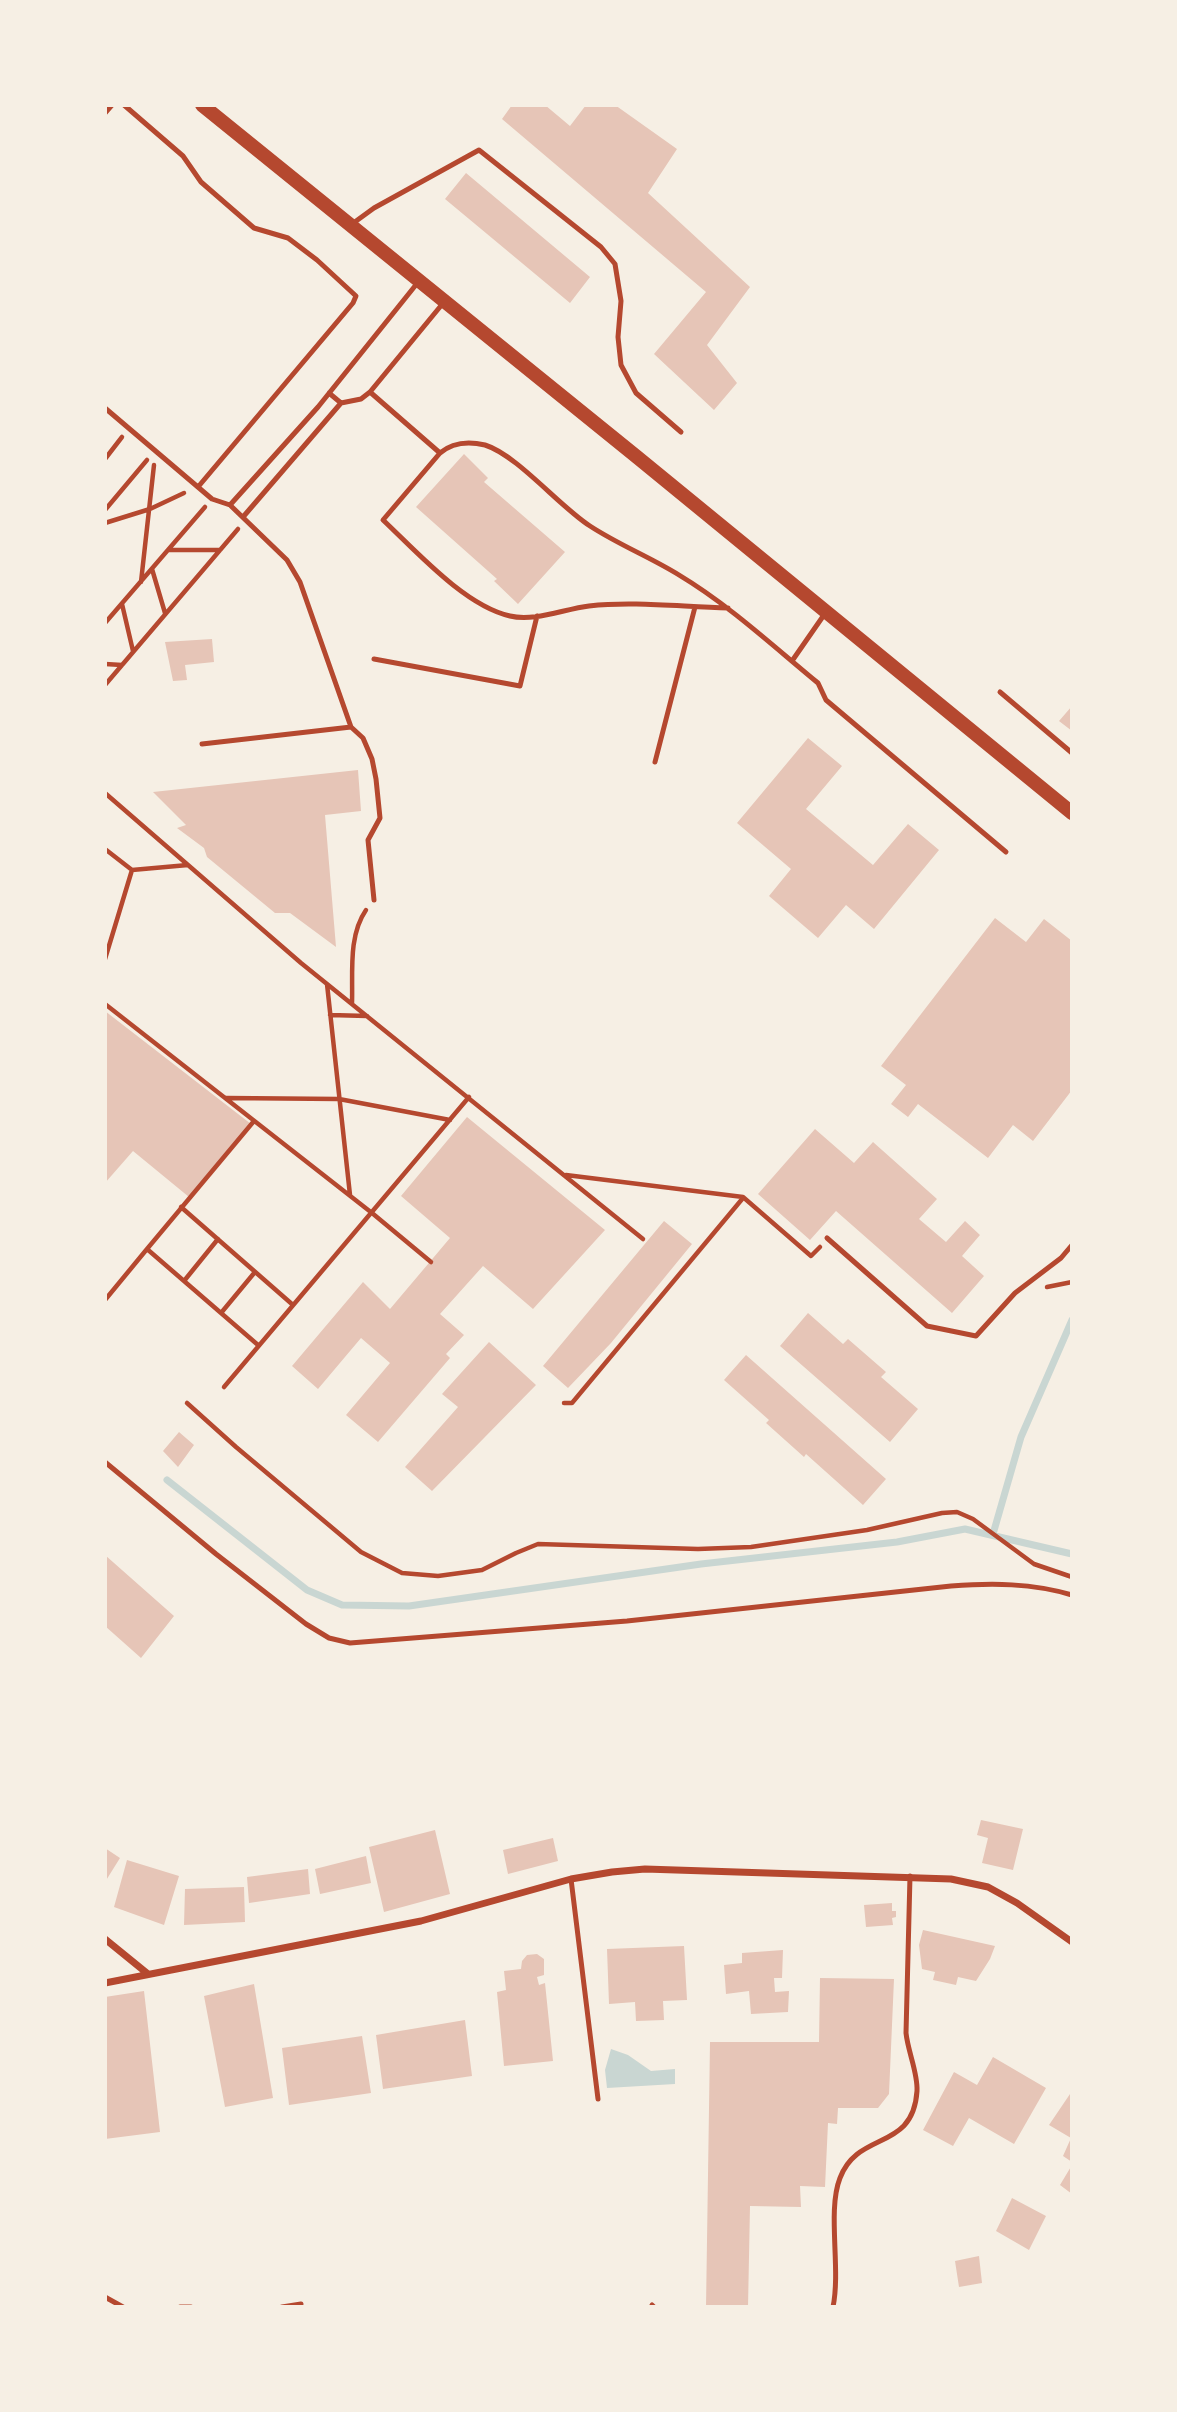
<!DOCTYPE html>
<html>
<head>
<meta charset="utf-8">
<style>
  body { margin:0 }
  #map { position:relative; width:1177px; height:2412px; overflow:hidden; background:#f6efe4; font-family:"Source Serif 4",serif }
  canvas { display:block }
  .frame { position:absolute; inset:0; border:107px solid #f6efe4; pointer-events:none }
</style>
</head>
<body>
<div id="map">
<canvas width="1177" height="2412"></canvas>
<div class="frame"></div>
</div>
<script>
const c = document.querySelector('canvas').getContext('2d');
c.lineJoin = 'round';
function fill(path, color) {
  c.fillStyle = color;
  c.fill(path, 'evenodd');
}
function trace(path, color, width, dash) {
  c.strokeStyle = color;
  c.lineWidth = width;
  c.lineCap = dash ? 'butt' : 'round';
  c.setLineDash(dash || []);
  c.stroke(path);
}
fill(new Path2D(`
  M 611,2049 L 628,2055 L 651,2071 L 675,2069 L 675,2084 L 607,2088 L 605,2070 Z`), '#c9d6d2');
trace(new Path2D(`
  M 167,1480 L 307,1590 L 342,1605 L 409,1606 L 701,1564 L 897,1542 L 965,1529 L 1072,1554
  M 993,1534 L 1021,1437 L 1072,1320`), '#c9d6d2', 7);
fill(new Path2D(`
  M 512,105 L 545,105 L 570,126 L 586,105 L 615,105 L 677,149 L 648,193 L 750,287 L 707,345 L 737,383 L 714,410 L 654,354 L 706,292 L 502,119 Z
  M 466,173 L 590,277 L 570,303 L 445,199 Z
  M 464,454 L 488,478 L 484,482 L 565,552 L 518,604 L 494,581 L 497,579 L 416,507 Z
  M 212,639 L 214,662 L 185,665 L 187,680 L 173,681 L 165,642 Z
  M 1072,706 L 1072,731 L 1059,721 Z
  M 808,738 L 842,766 L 806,809 L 873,865 L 908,824 L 939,850 L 874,929 L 846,905 L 818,938 L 769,896 L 791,869 L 737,823 Z
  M 358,770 L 361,811 L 325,815 L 336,947 L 290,913 L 275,913 L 207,857 L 204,848 L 177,828 L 186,825 L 153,792 Z
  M 995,918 L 1026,942 L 1044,919 L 1072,941 L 1072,1090 L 1033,1141 L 1013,1125 L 988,1158 L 918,1104 L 908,1117 L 891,1104 L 906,1085 L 881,1066 Z
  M 105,1011 L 251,1124 L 189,1197 L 133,1151 L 105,1183 Z
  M 467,1117 L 605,1230 L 533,1309 L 483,1266 L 440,1314 L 464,1335 L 446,1354 L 450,1358 L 378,1442 L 346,1415 L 390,1363 L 361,1338 L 318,1389 L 292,1366 L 363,1282 L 390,1309 L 450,1238 L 401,1196 Z
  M 815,1129 L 854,1163 L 873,1142 L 937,1199 L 919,1219 L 946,1242 L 965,1221 L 980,1235 L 962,1256 L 984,1276 L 952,1313 L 836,1211 L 810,1240 L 758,1194 Z
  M 664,1221 L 692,1244 L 611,1343 L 568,1388 L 543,1366 Z
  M 808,1313 L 843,1344 L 848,1339 L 886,1372 L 881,1377 L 918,1409 L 890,1442 L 780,1346 Z
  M 489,1342 L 536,1385 L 432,1491 L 405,1467 L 458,1407 L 442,1394 Z
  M 746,1355 L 886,1479 L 863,1505 L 806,1454 L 804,1457 L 766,1423 L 769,1420 L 724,1380 Z
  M 179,1432 L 194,1445 L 178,1467 L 163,1451 Z
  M 105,1555 L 174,1616 L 141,1658 L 105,1626 Z
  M 981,1820 L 1023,1829 L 1013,1870 L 982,1863 L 988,1838 L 977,1835 Z
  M 435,1830 L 450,1894 L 384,1912 L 369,1847 Z
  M 553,1838 L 558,1861 L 508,1874 L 503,1850 Z
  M 105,1848 L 120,1858 L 105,1882 Z
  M 366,1856 L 371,1883 L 320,1894 L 315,1869 Z
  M 127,1860 L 179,1876 L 164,1925 L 114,1907 Z
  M 308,1869 L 310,1894 L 249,1903 L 247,1877 Z
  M 244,1887 L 245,1922 L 184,1925 L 185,1889 Z
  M 892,1903 L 892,1911 L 896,1911 L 896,1917 L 892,1918 L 893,1925 L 866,1927 L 864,1905 Z
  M 923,1930 L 995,1946 L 990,1959 L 976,1981 L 958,1977 L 956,1985 L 933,1980 L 935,1972 L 922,1969 L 919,1945 Z
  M 684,1946 L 687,2000 L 663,2001 L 664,2020 L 636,2021 L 635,2002 L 609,2004 L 607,1949 Z
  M 783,1950 L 782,1978 L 774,1978 L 775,1992 L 789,1991 L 788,2012 L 751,2014 L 749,1991 L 726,1994 L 724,1965 L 742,1963 L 742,1953 Z
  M 537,1954 L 544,1959 L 544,1975 L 537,1977 L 539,1985 L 545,1983 L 553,2061 L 504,2066 L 497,1992 L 506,1990 L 504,1971 L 521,1969 L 522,1961 L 527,1955 Z
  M 820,1978 L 894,1979 L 889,2094 L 878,2108 L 838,2108 L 837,2124 L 828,2123 L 825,2187 L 800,2186 L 801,2207 L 750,2206 L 748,2307 L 706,2307 L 710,2042 L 819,2042 Z
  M 254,1984 L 273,2098 L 225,2107 L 204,1996 Z
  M 144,1991 L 160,2132 L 105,2139 L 105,1997 Z
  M 465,2020 L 472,2076 L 383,2089 L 376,2035 Z
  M 362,2036 L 371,2093 L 289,2105 L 282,2048 Z
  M 993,2057 L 1046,2088 L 1014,2144 L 969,2118 L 953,2146 L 923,2130 L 954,2072 L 977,2085 Z
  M 1070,2094 L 1072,2095 L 1072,2162 L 1063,2156 L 1071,2138 L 1049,2125 Z
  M 1072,2165 L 1072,2194 L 1060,2185 Z
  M 1012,2198 L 1046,2216 L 1029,2250 L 996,2231 Z
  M 979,2256 L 982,2283 L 959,2287 L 955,2261 Z`), '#e6c5b7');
trace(new Path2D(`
  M 105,459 L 122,437
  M 105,510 L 147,460
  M 105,523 L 150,509 L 184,493
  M 170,550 L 220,550
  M 152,569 L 165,613
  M 141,582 L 154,465
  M 122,604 L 133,651
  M 105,623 L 205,507
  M 105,664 L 122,665
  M 105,685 L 238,529
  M 105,793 L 301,963 L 643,1239
  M 105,849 L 132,870 L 105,959
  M 132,870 L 188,865
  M 327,984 L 350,1195
  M 352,1003 C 353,973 348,936 366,910
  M 105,1004 L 372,1213 L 431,1262
  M 330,1015 L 367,1016
  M 226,1098 L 339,1099 L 450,1120
  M 566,1175 L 743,1197 L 811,1256 L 820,1247
  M 181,1207 L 293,1305
  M 147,1249 L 254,1121
  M 184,1281 L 218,1239
  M 1047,1287 L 1072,1282
  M 105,1300 L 147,1249 L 258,1345
  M 221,1313 L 255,1272
  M 224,1387 L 469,1097
  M 187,1403 L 236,1447 L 361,1552 L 402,1573 L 438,1576 L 482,1570 L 516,1553 L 538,1544 L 698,1549 L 751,1547 L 867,1530 L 942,1513 L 957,1512 L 973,1519 L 1034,1564 L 1072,1577
  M 564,1403 L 572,1403 L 743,1198`), '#b5482f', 4.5);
trace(new Path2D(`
  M 124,105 L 183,156 L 201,182 L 254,228 L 288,238 L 317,260 L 356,296 L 353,303 L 198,487
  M 105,113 L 112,105
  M 352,224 L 374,208 L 479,150 L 601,247 L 615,264 L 621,301 L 618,337 L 621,365 L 636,393 L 681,432
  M 370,392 L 440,453 L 383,520 C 416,551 465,606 510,616 C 534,622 564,609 589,606 C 634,601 682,607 728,608
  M 329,393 L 341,403 L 361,399 L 370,392 L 444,302
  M 105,408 L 212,499 L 230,505 L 287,560 L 300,582 L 351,727 L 363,738 L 372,759 L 376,779 L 380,818 L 368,840 L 374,900
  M 440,453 C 453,442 468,441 485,445 C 517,455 560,507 590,526 C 619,545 650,557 679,575 C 729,605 773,646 818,683 L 826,700 L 1006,852
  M 230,505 L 318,407 L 419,281
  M 243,517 L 341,403
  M 374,659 L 520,686 L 537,616
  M 792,661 L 826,612
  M 1000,692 L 1072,753
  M 202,744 L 351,727
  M 655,762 L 695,607
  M 827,1238 L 927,1326 L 976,1336 L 1015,1293 L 1061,1258 L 1072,1245
  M 105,1462 L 216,1554 L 306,1624 L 329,1638 L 350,1643 L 627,1621 L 951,1586 C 992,1583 1032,1583 1072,1595
  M 571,1879 L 598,2099
  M 105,2297 L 123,2307
  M 652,2305 L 654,2307
  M 180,2307 L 191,2307
  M 282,2307 L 301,2304
  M 833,2307 C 841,2268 827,2211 840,2178 C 858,2130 913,2152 917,2091 C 918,2073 908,2052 906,2033 L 910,1876`), '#b5482f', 5);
trace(new Path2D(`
  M 105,1939 L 148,1974
  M 105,1983 L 421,1921 L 571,1879 L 612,1872 L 645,1869 L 951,1879 L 988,1887 L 1017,1903 L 1072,1942`), '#b5482f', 7);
trace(new Path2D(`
  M 202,105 L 637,457 L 1072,813`), '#b5482f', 14);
</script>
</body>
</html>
